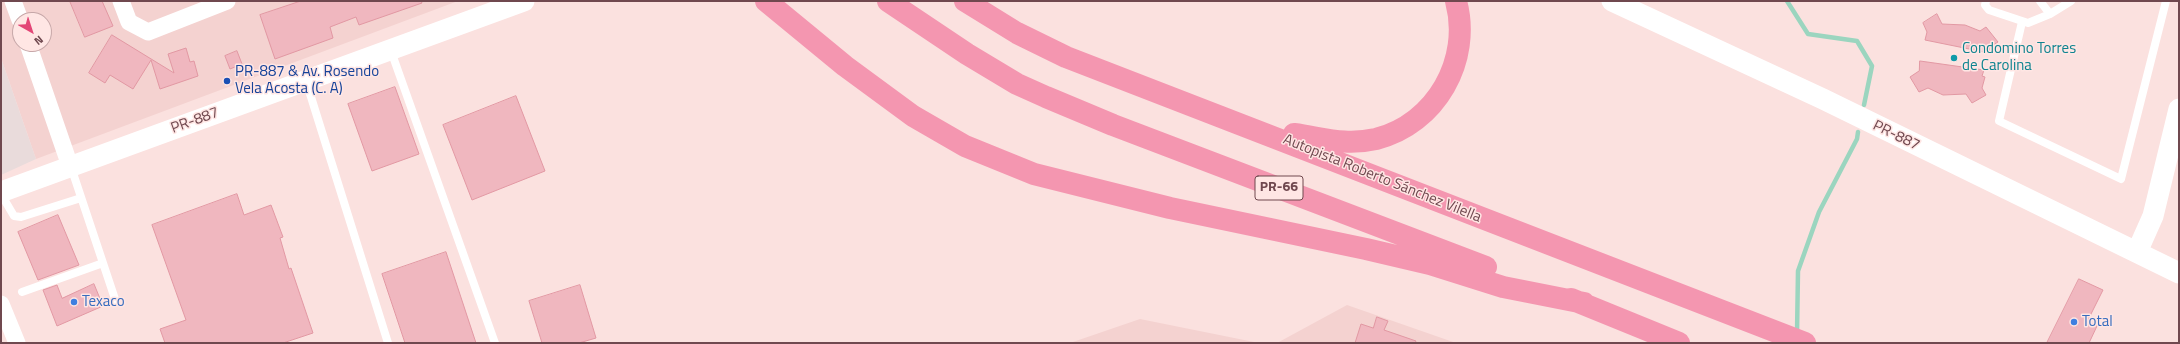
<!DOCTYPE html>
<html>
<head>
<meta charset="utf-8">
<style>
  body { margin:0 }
  #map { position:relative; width:2180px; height:344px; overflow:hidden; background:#fbe1df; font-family:"Titillium Web",sans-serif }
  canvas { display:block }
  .frame { position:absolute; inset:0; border:2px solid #70484f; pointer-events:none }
  .north { position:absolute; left:12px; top:12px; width:40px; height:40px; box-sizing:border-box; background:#ffe6e4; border:1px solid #c6a7a8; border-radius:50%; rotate:141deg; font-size:11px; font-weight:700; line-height:16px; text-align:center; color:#70484f }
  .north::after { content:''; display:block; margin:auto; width:14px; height:18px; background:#e34676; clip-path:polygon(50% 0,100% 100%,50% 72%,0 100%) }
</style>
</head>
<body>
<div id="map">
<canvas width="2180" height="344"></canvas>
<div class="frame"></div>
<div class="north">N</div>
</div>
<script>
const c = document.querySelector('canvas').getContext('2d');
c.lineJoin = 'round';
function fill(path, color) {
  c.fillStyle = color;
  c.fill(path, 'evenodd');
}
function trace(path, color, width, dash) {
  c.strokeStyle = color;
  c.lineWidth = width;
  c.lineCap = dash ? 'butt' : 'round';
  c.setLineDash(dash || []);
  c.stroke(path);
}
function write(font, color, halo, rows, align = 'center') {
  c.font = font + ' "Titillium Web",sans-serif';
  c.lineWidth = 3;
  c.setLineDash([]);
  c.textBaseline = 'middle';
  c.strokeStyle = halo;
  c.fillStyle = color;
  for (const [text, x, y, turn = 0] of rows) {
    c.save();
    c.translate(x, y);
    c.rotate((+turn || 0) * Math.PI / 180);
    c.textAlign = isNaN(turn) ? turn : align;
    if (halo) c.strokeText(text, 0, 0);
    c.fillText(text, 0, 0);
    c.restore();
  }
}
fill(new Path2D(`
  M 1,1 L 458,1 L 36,159 L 1,58 ZM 20,20 L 44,20 L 44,44 L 20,44 Z
  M 1347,305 L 1456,343 L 1277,343 Z
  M 1140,319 L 1259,343 L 1070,343 Z`), '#f4d2d0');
fill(new Path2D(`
  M 1,58 L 36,159 L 1,175 Z`), '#e9dbdb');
trace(new Path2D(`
  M 1787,1 L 1808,34 L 1857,41 L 1872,66 L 1864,105
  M 1797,334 L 1798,271 L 1819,212 L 1857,139 L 1858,132`), '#9bd5bf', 4.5);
const building = new Path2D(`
  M 70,1 L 102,1 L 113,26 L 85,37 Z
  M 301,1 L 421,1 L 422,3 L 359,25 L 356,17 L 330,27 L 333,38 L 275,59 L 260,15 Z
  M 1937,14 L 1942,24 L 1965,25 L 1980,31 L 1986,27 L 1998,42 L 1990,47 L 1989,53 L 1925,40 L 1927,32 L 1923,23 Z
  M 112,35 L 174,73 L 168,54 L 186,48 L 190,62 L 194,61 L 198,76 L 160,89 L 151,60 L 133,89 L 110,75 L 105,83 L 89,73 Z
  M 237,51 L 242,64 L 230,69 L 225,56 Z
  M 1920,61 L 1984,70 L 1982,76 L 1985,77 L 1982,88 L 1986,95 L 1972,103 L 1966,94 L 1943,95 L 1928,88 L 1919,92 L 1910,77 L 1919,71 Z
  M 395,87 L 419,154 L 372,171 L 348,104 Z
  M 516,96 L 545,171 L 472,200 L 443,125 Z
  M 237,194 L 244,215 L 271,205 L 283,237 L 280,238 L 289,269 L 291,268 L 313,333 L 283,343 L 165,343 L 160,329 L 186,320 L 152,225 Z
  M 58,215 L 79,265 L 38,280 L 18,232 Z
  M 446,252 L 476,343 L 405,343 L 382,274 Z
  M 2079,279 L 2103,290 L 2087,322 L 2097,326 L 2089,343 L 2047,343 Z
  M 94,284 L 103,306 L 57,326 L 43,290 L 57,285 L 62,298 Z
  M 580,285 L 596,338 L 579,343 L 542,343 L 529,301 Z
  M 1377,317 L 1388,321 L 1384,330 L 1416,341 L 1415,343 L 1355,343 L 1361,324 L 1373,328 Z`);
fill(building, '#f0b7bf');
trace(building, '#e298a3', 1);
trace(new Path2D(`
  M 1986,1 L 1985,5 L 1989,10 L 2028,23 L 2050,14 L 2071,1
  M 2040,1 L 2050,14
  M 2022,22 L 1999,121 L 2121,179 L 2166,1
  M 391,51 L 495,343
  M 306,81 L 388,343
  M 71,167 L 116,302
  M 1,194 L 14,216 L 21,217 L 81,198
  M 22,292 L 103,263`), '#fff', 8);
trace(new Path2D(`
  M 13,1 L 20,20
  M 121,1 L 129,22 L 148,32 L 227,1
  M 28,44 L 70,166
  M 1,304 L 17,343`), '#fff', 17);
trace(new Path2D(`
  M 1612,1 L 1823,99 L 2179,273
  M 1,192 L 524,1
  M 2137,252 L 2153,216 L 2179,109`), '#fff', 21);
trace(new Path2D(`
  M 766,1 L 845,66 L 913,116 L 965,146 L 1034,174 L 1170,208 L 1366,249 L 1430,264 L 1503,287 L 1584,303
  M 888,1 L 967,54 L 1017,84 L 1046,97 L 1113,125 L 1486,267
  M 965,1 L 1017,33 L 1066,57 L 1805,343
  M 1294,134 C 1324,138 1345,146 1376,139 C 1436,124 1472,60 1456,1
  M 1571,299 L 1679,343`), '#f496b0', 22);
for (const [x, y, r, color] of [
  [1954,58,4,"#0f9aa8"],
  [227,81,4,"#1a4fb4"],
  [74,302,4,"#3f7fe0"],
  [2074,322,4,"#3f7fe0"]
]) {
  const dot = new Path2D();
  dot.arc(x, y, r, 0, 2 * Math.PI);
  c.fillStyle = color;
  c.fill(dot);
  trace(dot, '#ffe6e4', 1.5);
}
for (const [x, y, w] of [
  [1279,188,48]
]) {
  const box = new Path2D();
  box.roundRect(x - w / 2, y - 12, w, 24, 3);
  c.fillStyle = '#ffe6e4';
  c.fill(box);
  trace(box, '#70484f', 1);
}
write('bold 14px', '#70484f', null, [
  ["PR-66",1279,188]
]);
write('15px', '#0d838f', '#ffe6e4', [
  ["Condomino Torres",1962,49],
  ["de Carolina",1962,66]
], 'left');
write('15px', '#164399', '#ffe6e4', [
  ["PR-887 & Av. Rosendo",235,72],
  ["Vela Acosta (C. A)",235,89]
], 'left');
write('15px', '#70484f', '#ffe6e4', [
  ["PR-887",195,121,-20],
  ["PR-887",1896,136,26],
  ["Autopista Roberto Sánchez Vilella",1382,179,22]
]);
write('15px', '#366cbe', '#ffe6e4', [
  ["Texaco",82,302],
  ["Total",2082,322]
], 'left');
</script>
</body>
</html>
